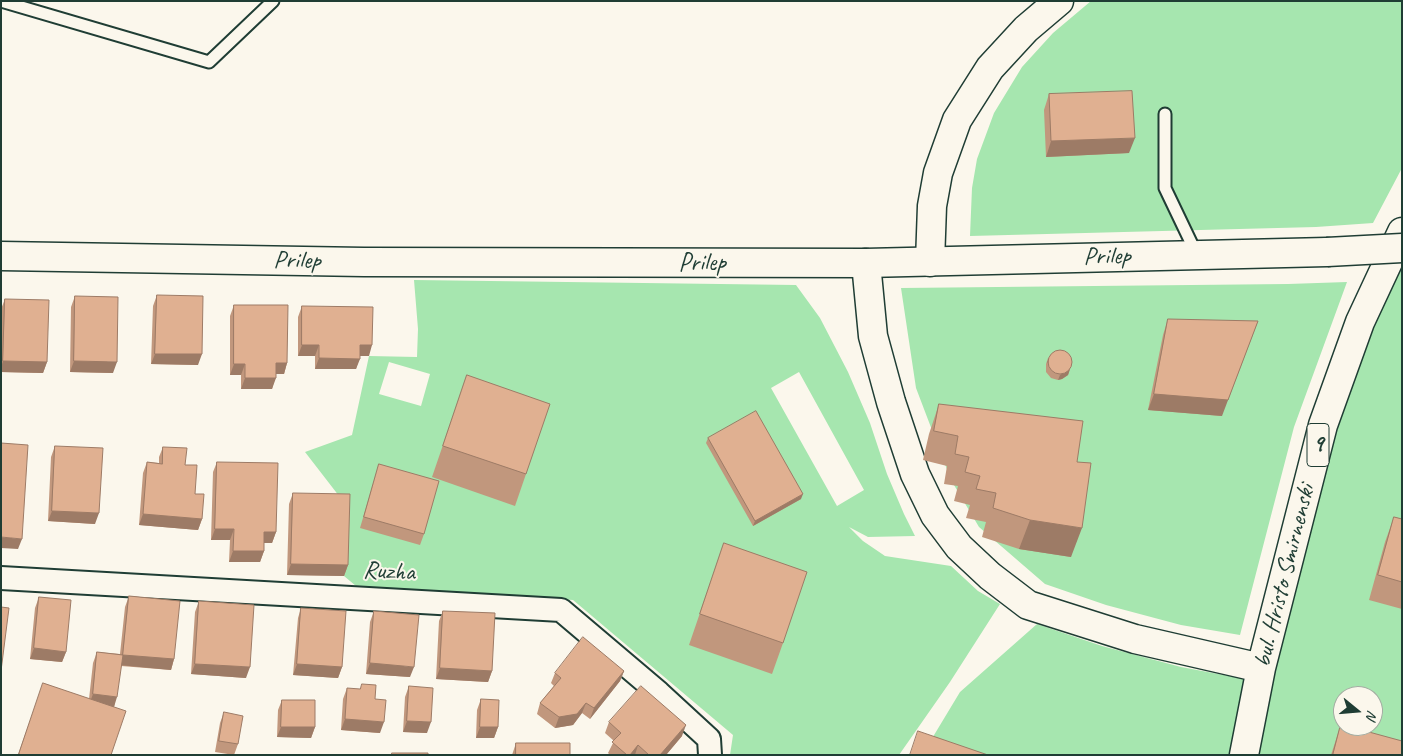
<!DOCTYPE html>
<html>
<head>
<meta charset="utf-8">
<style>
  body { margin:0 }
  #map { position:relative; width:1403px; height:756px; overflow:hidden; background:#fbf7ec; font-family:Caveat,sans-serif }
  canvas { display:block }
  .frame { position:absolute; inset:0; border:2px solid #1f3d34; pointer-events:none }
  .north { position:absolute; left:1333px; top:686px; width:50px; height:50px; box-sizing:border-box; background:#fbf7ec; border:1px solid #a3ada2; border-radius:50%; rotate:107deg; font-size:14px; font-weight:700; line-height:20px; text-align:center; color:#1f3d34 }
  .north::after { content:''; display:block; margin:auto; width:18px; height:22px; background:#1f3d34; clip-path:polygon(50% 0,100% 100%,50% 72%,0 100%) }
</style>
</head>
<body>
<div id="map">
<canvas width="1403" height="756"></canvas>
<div class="frame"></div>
<div class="north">N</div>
</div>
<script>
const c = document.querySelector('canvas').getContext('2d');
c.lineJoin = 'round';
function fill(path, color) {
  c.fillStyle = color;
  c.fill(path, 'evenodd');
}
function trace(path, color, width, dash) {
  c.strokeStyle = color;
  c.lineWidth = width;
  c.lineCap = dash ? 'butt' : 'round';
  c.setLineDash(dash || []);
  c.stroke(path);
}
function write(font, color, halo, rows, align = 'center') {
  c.font = font + ' Caveat,sans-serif';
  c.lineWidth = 4;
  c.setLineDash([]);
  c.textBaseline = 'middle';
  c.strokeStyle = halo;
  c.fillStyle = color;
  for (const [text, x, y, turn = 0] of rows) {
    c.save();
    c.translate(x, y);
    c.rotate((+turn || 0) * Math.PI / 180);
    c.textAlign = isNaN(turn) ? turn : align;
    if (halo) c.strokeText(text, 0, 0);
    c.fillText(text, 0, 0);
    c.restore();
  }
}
fill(new Path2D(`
  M 1091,1 L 1402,1 L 1402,168 L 1373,223 L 1316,227 L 970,236 L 972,188 L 977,159 L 994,113 L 1022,67 L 1053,33 Z
  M 1402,247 L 1402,755 L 1244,755 L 1323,425 ZM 1343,696 L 1373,696 L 1373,726 L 1343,726 Z
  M 414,280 L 796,285 L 820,318 L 848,372 L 870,423 L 887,474 L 904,514 L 915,536 L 868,537 L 849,527 L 863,541 L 885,556 L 951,566 L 978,591 L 1000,604 L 950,682 L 899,755 L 730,755 L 733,735 L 573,600 L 356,586 L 344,576 L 346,505 L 305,452 L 352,435 L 369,356 L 417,357 L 418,329 ZM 389,362 L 430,374 L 421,406 L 379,394 ZM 799,372 L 864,490 L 837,506 L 771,388 Z
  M 1347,282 L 1294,427 L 1240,635 L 1181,625 L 1106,605 L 1045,584 L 979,527 L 951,480 L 916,388 L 901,288 L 1288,284 Z
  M 1037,624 L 1102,646 L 1181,667 L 1245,679 L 1229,755 L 922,755 L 960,692 Z`), '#a6e6af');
const service = new Path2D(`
  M 1,1 L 209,62 L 273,1
  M 1165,114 L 1165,188 L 1197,255`);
const minor = new Path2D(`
  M 1,578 L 561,610 L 659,693 L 709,739 L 710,755`);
const tertiary = new Path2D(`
  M 1,256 L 364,262 L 866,263 L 1327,252`);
const primary = new Path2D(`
  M 930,262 L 932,206 L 938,173 L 957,120 L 990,68 L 1026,29 L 1059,1
  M 866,263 L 873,336 L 891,402 L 915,474 L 935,515 L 959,547 L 990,576 L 1028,605 L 1135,639 L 1261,668
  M 1244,755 L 1261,668 L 1323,425 L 1360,322 L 1402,232`);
trace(service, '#1f3d34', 15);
trace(minor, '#1f3d34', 26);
trace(tertiary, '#1f3d34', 31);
trace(primary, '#1f3d34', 31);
trace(service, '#fbf7ec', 11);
trace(minor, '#fbf7ec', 22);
trace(tertiary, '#fbf7ec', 28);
trace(primary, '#fbf7ec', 28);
const tertiaryBridge = new Path2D(`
  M 1327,252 L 1402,248`);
trace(tertiaryBridge, '#1f3d34', 31, []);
trace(tertiaryBridge, '#fbf7ec', 28);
fill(new Path2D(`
  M 1049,94 L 1129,153 L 1046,157 L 1044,110 Z
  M 157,295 L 198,365 L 151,364 L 153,306 Z
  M 75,296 L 113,373 L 70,372 L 71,307 Z
  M 5,299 L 47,362 L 43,373 L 1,372 L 1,309 Z
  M 234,305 L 287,363 L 284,374 L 276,374 L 272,389 L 241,389 L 241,375 L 230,375 L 230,316 Z
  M 302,306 L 369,356 L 360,356 L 356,369 L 315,369 L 315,356 L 298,356 L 298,317 Z
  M 1168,319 L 1222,416 L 1148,410 L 1163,335 Z
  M 1048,358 L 1070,369 L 1068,375 L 1062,379 L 1058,380 L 1051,378 L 1046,372 L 1046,364 Z
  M 467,375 L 526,474 L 515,506 L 432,477 Z
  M 939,404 L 1077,462 L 1071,557 L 1019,549 L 982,537 L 986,522 L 966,518 L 970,505 L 954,501 L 958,486 L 944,484 L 947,466 L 923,460 L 929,434 Z
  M 708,438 L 801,499 L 753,526 L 706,443 Z
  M 55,446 L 95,524 L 48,521 L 51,457 Z
  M 163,447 L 185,465 L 202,519 L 198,530 L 139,525 L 143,473 L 147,462 L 159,463 L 159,457 Z
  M 217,462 L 276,532 L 272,543 L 264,543 L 264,551 L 260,562 L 229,562 L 230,540 L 211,540 L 213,472 Z
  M 379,464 L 424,534 L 420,545 L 360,528 Z
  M 293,493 L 348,565 L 344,576 L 287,575 L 289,504 Z
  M 1394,517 L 1402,519 L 1402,609 L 1369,600 L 1385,542 Z
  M 724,543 L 783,643 L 772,674 L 689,645 L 713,575 Z
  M 129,596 L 174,659 L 171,670 L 121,666 L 114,707 L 111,755 L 18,755 L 43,683 L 89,699 L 93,663 L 97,652 L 120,654 L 125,607 Z
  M 39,597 L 66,652 L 62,662 L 30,659 L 35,608 Z
  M 199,601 L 246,678 L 191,674 L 195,612 Z
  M 301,608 L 342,667 L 338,678 L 293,675 L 298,618 Z
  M 374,611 L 410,677 L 366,674 L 370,622 Z
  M 443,611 L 492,671 L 488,682 L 436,679 L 439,621 Z
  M 624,671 L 620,681 L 590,719 L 582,713 L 573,725 L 555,728 L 537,714 L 540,703 L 554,686 L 551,683 L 555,673 Z
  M 409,686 L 427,733 L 403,732 L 405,697 Z
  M 347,688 L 375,699 L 380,733 L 341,730 L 343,699 Z
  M 481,699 L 498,727 L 494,738 L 476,738 L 477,710 Z
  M 282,700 L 315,727 L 311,738 L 277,737 L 278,710 Z
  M 224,712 L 238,744 L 234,755 L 215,752 L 220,723 Z
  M 609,722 L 682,736 L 666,755 L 610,755 L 608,753 L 614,741 L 605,733 Z
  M 1341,724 L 1402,755 L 1331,755 Z
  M 516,743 L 570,755 L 512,755 Z`), '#c1977d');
fill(new Path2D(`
  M 1135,138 L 1129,153 L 1046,157 L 1051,141 Z
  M 1258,321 L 1222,416 L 1148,410 L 1154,394 Z
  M 302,345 L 319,345 L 315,356 L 298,356 Z
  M 360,345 L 372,345 L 369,356 L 356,356 Z
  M 155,354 L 202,354 L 198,365 L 151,364 Z
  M 319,358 L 360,359 L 356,369 L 315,369 Z
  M 3,361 L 47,362 L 43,373 L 1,372 L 1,367 Z
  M 74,361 L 117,362 L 113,373 L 70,372 Z
  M 276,363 L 287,363 L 284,374 L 272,374 Z
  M 234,364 L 245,364 L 241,375 L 230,375 Z
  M 1070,369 L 1068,375 L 1062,379 L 1058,380 L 1060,375 Z
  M 245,378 L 276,378 L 272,389 L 241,389 Z
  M 803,494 L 801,499 L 753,526 L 755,521 Z
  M 52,511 L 99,513 L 95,524 L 48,521 Z
  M 143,514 L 202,519 L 198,530 L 139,525 Z
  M 1030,520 L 1082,528 L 1071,557 L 1019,549 Z
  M 215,529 L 234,529 L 230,540 L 211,540 Z
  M 264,532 L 276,532 L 272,543 L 261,543 Z
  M 1,537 L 22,539 L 18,549 L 1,548 Z
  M 233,551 L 264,551 L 260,562 L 229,562 Z
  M 291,564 L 348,565 L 344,576 L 287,575 Z
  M 34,648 L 66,652 L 62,662 L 30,659 Z
  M 123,655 L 174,659 L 171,670 L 119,665 Z
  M 370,663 L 414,667 L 410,677 L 366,674 Z
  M 195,664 L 250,667 L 246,678 L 191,674 Z
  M 297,664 L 342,667 L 338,678 L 293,675 Z
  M 440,668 L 492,671 L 488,682 L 436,679 Z
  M 624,671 L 620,681 L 590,719 L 594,708 Z
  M 93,694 L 117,697 L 114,707 L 89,705 Z
  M 586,703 L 582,713 L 573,725 L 555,728 L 559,717 Z
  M 345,719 L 384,722 L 380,733 L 341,730 Z
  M 407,721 L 431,722 L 427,733 L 403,732 Z
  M 686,725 L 682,736 L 666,755 L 660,755 Z
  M 281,727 L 315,727 L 311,738 L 277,737 Z
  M 480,727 L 498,727 L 494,738 L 476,738 Z
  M 638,745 L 635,755 L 630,755 Z`), '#9d7b66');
const building = new Path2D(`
  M 1132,91 L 1135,138 L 1051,141 L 1049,94 Z
  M 157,295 L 203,296 L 202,354 L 155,354 Z
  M 75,296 L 118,297 L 117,362 L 74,361 Z
  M 5,299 L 49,300 L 47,362 L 3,361 Z
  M 234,305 L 288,305 L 287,363 L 276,363 L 276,378 L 245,378 L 245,364 L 234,364 Z
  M 302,306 L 373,307 L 372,345 L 360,345 L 360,359 L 319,358 L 319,345 L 302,345 Z
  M 1168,319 L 1258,321 L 1228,400 L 1154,394 Z
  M1048 362a12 12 0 1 1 24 0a12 12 0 1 1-24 0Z
  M 467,375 L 550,404 L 526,474 L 443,446 Z
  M 939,404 L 1083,421 L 1077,462 L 1091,463 L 1082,528 L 1030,520 L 993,508 L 996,493 L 976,489 L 980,476 L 965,472 L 969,457 L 955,454 L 958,436 L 934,431 Z
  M 756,411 L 803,494 L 755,521 L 708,438 Z
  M 1,443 L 28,445 L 22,539 L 1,537 Z
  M 55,446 L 103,448 L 99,513 L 52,511 Z
  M 163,447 L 187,448 L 185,465 L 197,465 L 195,494 L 204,494 L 202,519 L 143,514 L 147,462 L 162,464 Z
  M 217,462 L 278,463 L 276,532 L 264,532 L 264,551 L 233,551 L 234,529 L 215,529 Z
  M 379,464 L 439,481 L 424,534 L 364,517 Z
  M 293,493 L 350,494 L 348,565 L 291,564 Z
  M 1394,517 L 1402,519 L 1402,582 L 1378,575 Z
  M 724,543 L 807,572 L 783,643 L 700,614 Z
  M 129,596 L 180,601 L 174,659 L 123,655 Z
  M 39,597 L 71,600 L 66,652 L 34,648 Z
  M 199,601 L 254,605 L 250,667 L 195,664 Z
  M 1,607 L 9,608 L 1,671 Z
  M 301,608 L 346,611 L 342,667 L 297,664 Z
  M 374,611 L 419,615 L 414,667 L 370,663 Z
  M 443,611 L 495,613 L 492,671 L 440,668 Z
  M 583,637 L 624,671 L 594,708 L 586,703 L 577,714 L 559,717 L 540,703 L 561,678 L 555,673 Z
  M 97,652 L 123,655 L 117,697 L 93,694 Z
  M 43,683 L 126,711 L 111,755 L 22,755 L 19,754 Z
  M 362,684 L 376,685 L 375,699 L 386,700 L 384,722 L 345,719 L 347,688 L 360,689 Z
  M 409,686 L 433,688 L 431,722 L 407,721 Z
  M 641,686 L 686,725 L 660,755 L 649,755 L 638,745 L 630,755 L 627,755 L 612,742 L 621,733 L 609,722 Z
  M 481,699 L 499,700 L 498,727 L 480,727 Z
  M 282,700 L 315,700 L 315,727 L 281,727 Z
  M 224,712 L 243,716 L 238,744 L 219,741 Z
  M 1341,724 L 1343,725 L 1343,726 L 1347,726 L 1402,741 L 1402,755 L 1333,755 Z
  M 918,731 L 988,755 L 910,755 Z
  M 516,743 L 570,743 L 570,755 L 516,755 Z
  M 392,753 L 428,753 L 428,755 L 392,755 Z`);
fill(building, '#e0b091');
trace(building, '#9d7b66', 1);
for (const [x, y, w] of [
  [1318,445,22]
]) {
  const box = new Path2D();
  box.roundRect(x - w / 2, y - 21.5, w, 43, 4);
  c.fillStyle = '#fbf7ec';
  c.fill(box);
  trace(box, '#1f3d34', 1);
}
write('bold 24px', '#1f3d34', null, [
  ["9",1318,445]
]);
write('25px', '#1f3d34', '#fbf7ec', [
  ["Prilep",1107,257,-1],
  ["Prilep",297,261,1],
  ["Prilep",702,263],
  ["Ruzha",389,572,3],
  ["bul. Hristo Smirnenski",1285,576,-76]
]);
</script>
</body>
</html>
